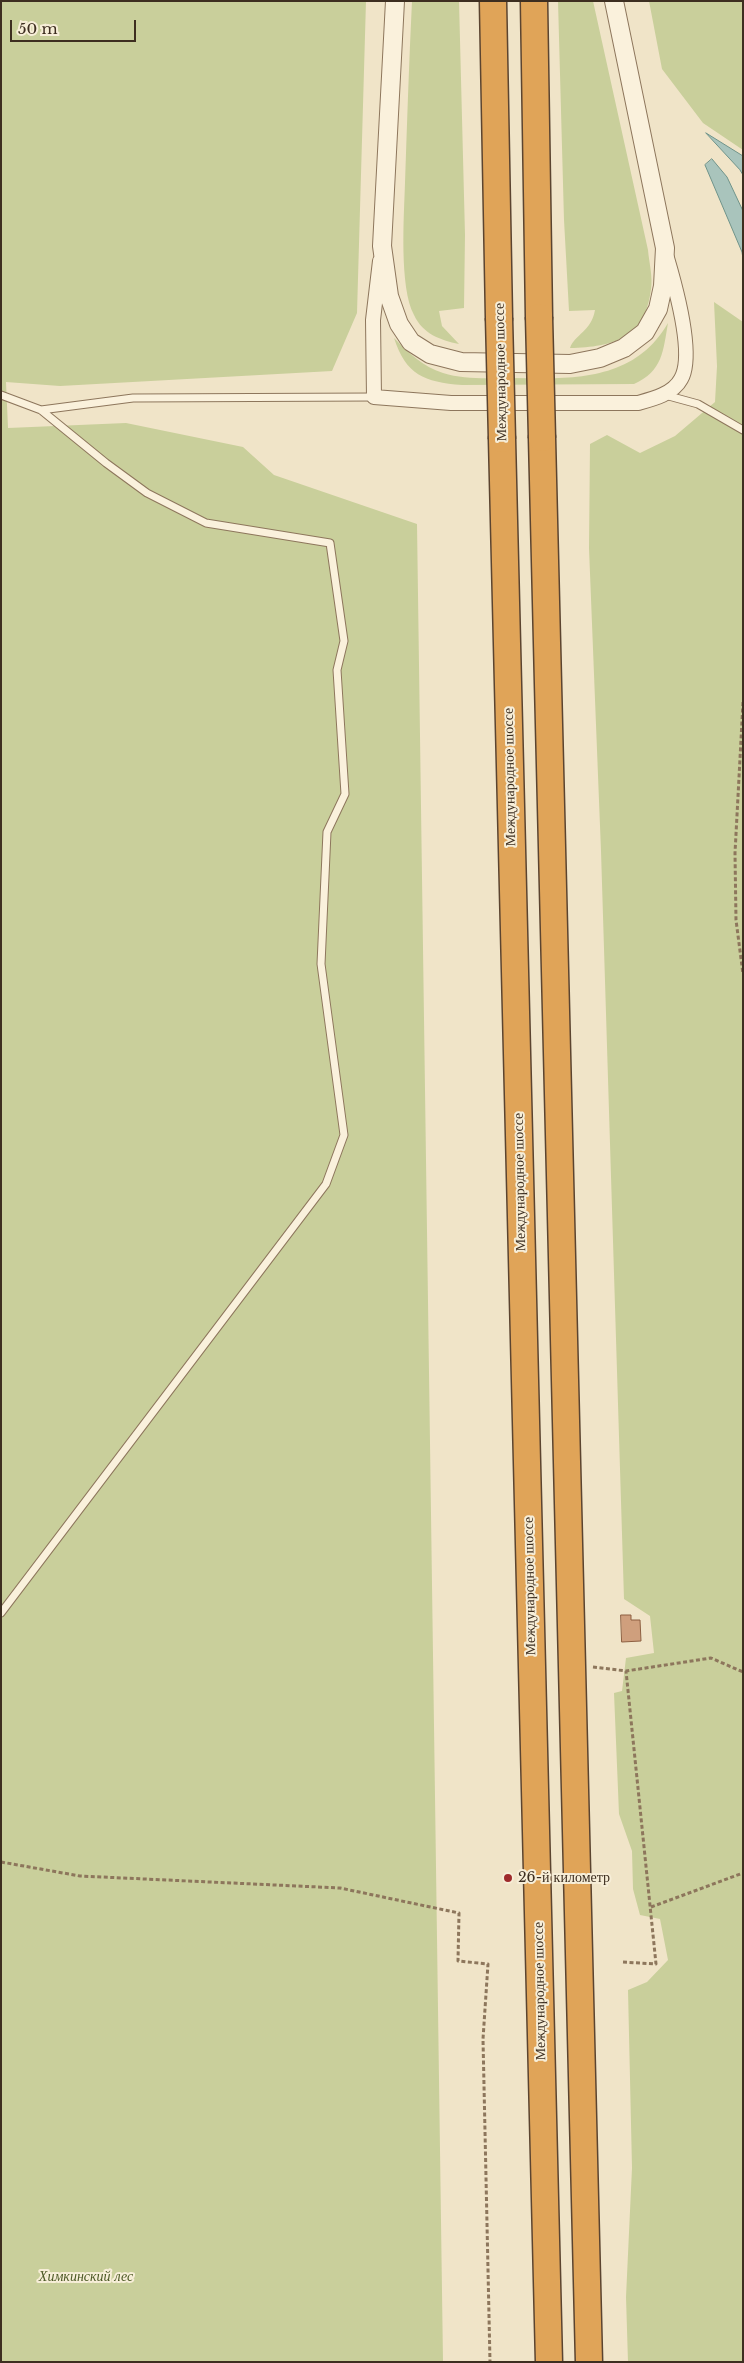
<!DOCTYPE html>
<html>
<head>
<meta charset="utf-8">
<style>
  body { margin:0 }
  #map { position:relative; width:744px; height:2363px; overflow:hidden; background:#f0e4c8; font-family:"Libre Baskerville",serif }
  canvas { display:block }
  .frame { position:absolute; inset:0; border:2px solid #3d2e20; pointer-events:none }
  .scale { position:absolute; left:10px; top:20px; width:126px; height:22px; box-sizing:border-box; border:2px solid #3d2e20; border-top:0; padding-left:6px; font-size:15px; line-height:18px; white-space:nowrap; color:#3d2e20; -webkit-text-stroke:4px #f7eed8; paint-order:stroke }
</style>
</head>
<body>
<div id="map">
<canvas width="744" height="2363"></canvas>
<div class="frame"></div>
<div class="scale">50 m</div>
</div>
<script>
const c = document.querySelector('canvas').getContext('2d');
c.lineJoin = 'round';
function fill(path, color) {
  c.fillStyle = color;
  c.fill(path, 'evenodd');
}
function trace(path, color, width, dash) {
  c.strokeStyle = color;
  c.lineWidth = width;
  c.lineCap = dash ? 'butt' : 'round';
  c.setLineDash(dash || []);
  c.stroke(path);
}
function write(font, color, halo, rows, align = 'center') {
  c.font = font + ' "Libre Baskerville",serif';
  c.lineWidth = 4;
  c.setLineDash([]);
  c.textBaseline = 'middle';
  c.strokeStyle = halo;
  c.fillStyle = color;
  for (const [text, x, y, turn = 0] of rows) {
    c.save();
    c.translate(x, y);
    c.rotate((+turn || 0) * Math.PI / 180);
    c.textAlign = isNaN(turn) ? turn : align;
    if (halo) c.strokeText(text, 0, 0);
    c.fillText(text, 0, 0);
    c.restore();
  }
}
fill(new Path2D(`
  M 1,1 L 366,1 L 357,313 L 332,371 L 60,386 L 6,382 L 8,428 L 126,423 L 243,447 L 274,475 L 417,524 L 443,2362 L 1,2362 Z
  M 412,1 L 459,1 L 465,235 L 464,308 L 439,311 L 442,326 L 459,344 C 440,340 423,334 414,315 C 399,287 404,216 405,183 C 407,123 409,62 412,1 Z
  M 558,1 L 593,1 L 648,250 C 649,262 653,277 651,289 C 645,338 614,347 570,348 C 575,334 591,332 595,310 L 569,311 L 564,220 Z
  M 649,1 L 743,1 L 743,150 L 703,123 L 662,69 Z
  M 714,302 L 743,322 L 743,2362 L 628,2362 L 626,2297 L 632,2168 L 628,1990 L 647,1982 L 668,1960 L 660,1919 L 640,1915 L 633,1889 L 632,1851 L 619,1814 L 614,1693 L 622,1691 L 626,1658 L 654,1653 L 650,1616 L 624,1599 L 601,851 L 589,548 L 590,444 L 607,435 L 640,453 L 675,436 L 715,402 L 717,366 Z
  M 668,323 C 663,351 663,371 634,384 L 462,385 C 424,382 406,375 394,338 C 408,352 423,367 443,373 C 465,380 489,378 512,378 C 571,379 634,382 668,323 Z`), '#c9cf9b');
const water = new Path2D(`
  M 706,133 L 743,156 L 743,175 L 740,170 Z
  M 712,159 L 727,177 L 743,211 L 743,259 L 742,252 L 705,165 Z`);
fill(water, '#a9c4bc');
trace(water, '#6f938a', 1);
const building = new Path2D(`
  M 621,1615 L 631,1615 L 631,1620 L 640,1620 L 641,1641 L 622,1642 Z`);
fill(building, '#cf9f7d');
trace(building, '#8d5f41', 1);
const service = new Path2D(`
  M 1,395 L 41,410 L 106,463 L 147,493 L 206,523 L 330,543 L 344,641 L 337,670 L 345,794 L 327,832 L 321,964 L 344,1135 L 326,1184 L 1,1613
  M 665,395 L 698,404 L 743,430
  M 41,410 L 133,398 L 374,397`);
const minor = new Path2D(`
  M 380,261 L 373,320 L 374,397 L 451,403 L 638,403 C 653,399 673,394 681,379 C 695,355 675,285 667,258`);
const tertiary = new Path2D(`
  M 395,1 L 382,246 L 389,296 L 399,324 L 411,342 L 430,354 L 461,362 L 570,364 L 600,358 L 624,348 L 645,332 L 658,309 L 663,286 L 665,248 L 614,1`);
const motorway = new Path2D(`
  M 493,1 L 499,318
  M 534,1 L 539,317
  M 542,438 L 589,2362
  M 502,439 L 549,2362`);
trace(service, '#8d765c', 9);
trace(minor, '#8d765c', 16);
trace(tertiary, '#8d765c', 20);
trace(motorway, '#5b4430', 29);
trace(new Path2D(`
  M 743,702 L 735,853 L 736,920 L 743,974
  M 593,1667 L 626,1671 L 711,1658 L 743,1672
  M 1,1862 L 80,1876 L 340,1888 L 459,1913 L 458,1961 L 488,1964 L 483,2039 L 490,2362
  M 651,1907 L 743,1873
  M 623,1962 L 656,1964 L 626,1671`), '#8d765c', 3, [4, 2.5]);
trace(service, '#faf1dc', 7);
trace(minor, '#faf1dc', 14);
trace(tertiary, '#faf1dc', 18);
trace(motorway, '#e0a458', 26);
const motorwayBridge = new Path2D(`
  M 539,317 L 542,438
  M 499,318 L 502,439`);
trace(motorwayBridge, '#5b4430', 29, []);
trace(motorwayBridge, '#e0a458', 26);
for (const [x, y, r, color] of [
  [508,1878,5,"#9e2a2b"]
]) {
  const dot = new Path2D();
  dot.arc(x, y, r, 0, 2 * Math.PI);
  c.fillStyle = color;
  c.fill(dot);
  trace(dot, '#f7eed8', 2);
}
write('14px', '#3d2e20', '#f7eed8', [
  ["Международное шоссе",501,372,-91],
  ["Международное шоссе",510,777,-91],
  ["Международное шоссе",520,1182,-91],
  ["Международное шоссе",530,1586,-91],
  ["Международное шоссе",540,1991,-91]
]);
write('14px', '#3d2e20', '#f7eed8', [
  ["26-й километр",518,1878]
], 'left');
write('italic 14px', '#4d5a26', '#f7eed8', [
  ["Химкинский лес",86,2277]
]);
</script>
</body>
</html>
